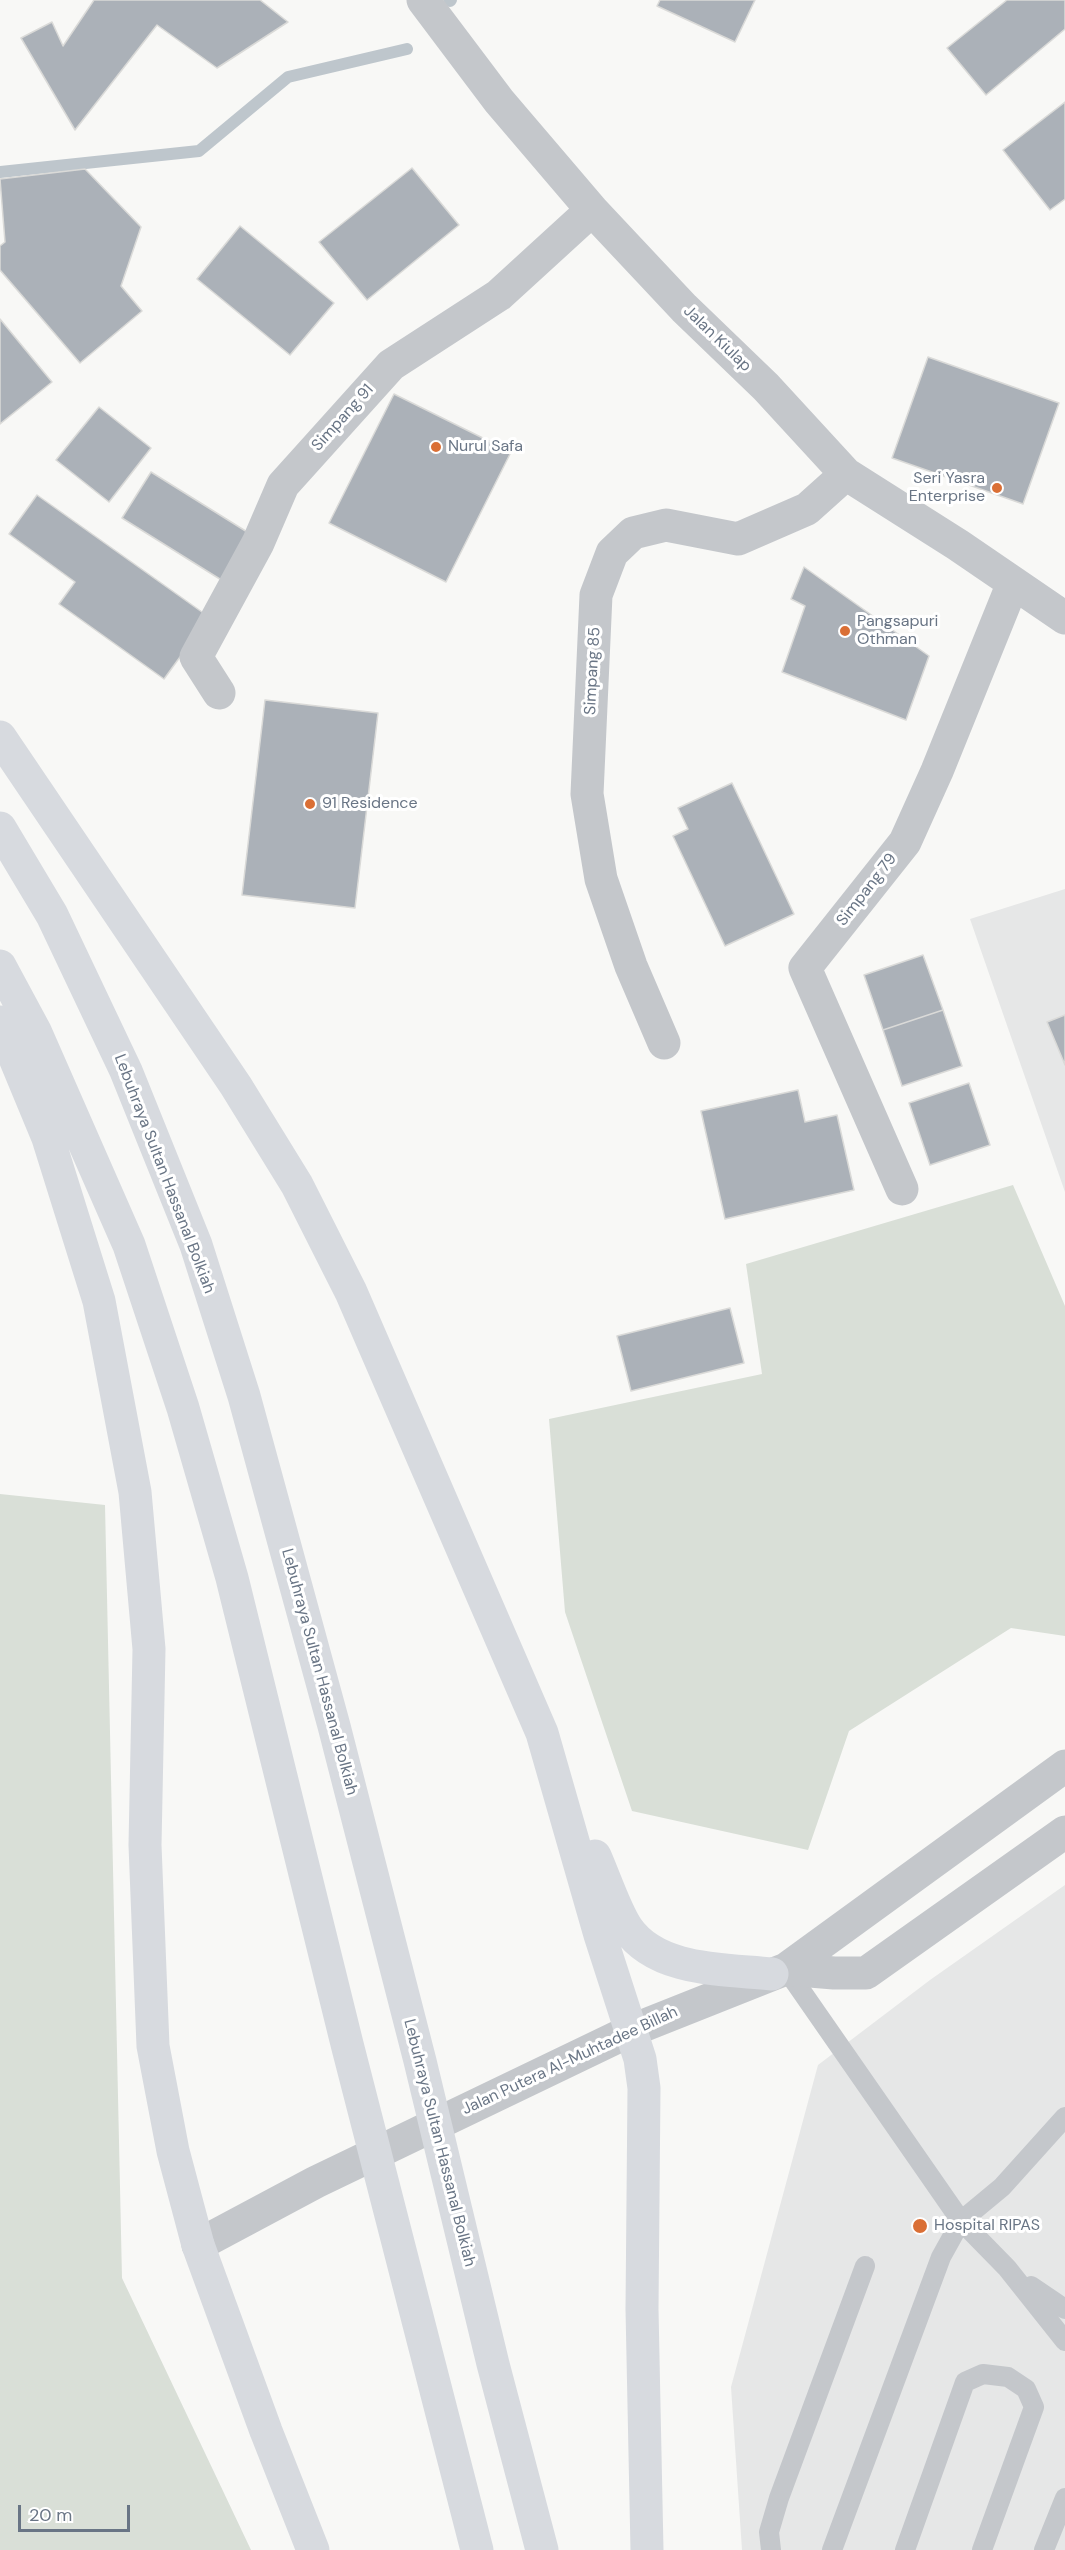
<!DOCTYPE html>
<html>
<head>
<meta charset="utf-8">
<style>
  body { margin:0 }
  #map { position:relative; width:1065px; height:2550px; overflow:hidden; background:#f8f8f6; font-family:"DM Sans",sans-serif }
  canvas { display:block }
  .scale { position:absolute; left:18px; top:2505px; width:112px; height:27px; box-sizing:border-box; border:3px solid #697585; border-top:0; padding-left:8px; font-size:18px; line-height:21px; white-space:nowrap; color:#697585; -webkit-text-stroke:4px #fff; paint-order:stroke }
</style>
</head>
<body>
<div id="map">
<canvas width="1065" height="2550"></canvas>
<div class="scale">20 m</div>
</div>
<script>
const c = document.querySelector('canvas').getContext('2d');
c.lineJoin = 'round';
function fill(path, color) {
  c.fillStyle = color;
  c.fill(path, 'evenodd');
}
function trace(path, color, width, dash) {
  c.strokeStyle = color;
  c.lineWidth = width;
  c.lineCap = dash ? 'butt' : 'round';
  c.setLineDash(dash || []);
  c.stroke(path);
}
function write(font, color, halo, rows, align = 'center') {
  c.font = font + ' "DM Sans",sans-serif';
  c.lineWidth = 6;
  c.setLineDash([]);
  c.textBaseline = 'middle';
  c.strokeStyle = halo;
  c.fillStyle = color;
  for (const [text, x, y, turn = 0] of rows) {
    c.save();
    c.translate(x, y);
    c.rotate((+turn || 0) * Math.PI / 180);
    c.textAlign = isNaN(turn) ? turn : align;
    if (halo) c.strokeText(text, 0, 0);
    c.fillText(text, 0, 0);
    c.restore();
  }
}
fill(new Path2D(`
  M 1065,889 L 1065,1192 L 970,919 Z
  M 1065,1885 L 1065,2550 L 742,2550 L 731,2387 L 818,2065 L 930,1980 Z`), '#e6e7e7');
fill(new Path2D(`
  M 1013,1185 L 1065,1306 L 1065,1636 L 1011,1628 L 849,1731 L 808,1850 L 632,1811 L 565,1612 L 549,1419 L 762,1374 L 746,1264 Z
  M 0,1494 L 105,1505 L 122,2278 L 251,2550 L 0,2550 Z`), '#d9dfd7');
trace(new Path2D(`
  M 450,1 L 451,0
  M 0,172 L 199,151 L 288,77 L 407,49`), '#bec6cc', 12);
const building = new Path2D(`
  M 94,0 L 260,0 L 288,22 L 217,68 L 157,25 L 75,130 L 21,38 L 52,22 L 63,46 Z
  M 660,0 L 755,0 L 735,42 L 657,6 Z
  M 1007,0 L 1065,0 L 1065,29 L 986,95 L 947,48 Z
  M 1065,102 L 1065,199 L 1050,210 L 1003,150 Z
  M 412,168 L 459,225 L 367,300 L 319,242 Z
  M 85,169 L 141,227 L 121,286 L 142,311 L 80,363 L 0,270 L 0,246 L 5,242 L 0,179 Z
  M 240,226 L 334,303 L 290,355 L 197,279 Z
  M 0,319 L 52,382 L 0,424 Z
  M 928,357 L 1059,403 L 1023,504 L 892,458 Z
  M 394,394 L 511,452 L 446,582 L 329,523 Z
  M 99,407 L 151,448 L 109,502 L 56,460 Z
  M 151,472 L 252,535 L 223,581 L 122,518 Z
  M 37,495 L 209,617 L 164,679 L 59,604 L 75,582 L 9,534 Z
  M 804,567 L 929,656 L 906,720 L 782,672 L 805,606 L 791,599 Z
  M 265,700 L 378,713 L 355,908 L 242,895 Z
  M 732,783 L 794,914 L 725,946 L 673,836 L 688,829 L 678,808 Z
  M 923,955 L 943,1010 L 883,1030 L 864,975 Z
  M 943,1010 L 962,1066 L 902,1086 L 883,1030 Z
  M 1065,1015 L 1065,1065 L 1047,1022 Z
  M 969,1083 L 990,1145 L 930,1165 L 909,1103 Z
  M 798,1090 L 805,1122 L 837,1115 L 854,1190 L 725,1219 L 701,1111 Z
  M 730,1308 L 744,1363 L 631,1391 L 617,1336 Z`);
fill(building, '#abb1b8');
trace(building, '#dadad8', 1.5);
trace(new Path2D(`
  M 786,1969 L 961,2221 L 1007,2268 L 1065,2341
  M 1031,2286 L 1065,2309
  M 771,2550 L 769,2532 L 779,2498 L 865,2266
  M 832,2550 L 941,2257 L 961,2221 L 1002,2187 L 1065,2117
  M 905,2550 L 965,2382 L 983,2374 L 1008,2377 L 1026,2389 L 1034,2407 L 982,2550
  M 1044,2550 L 1065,2498`), '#c4c7cb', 20);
trace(new Path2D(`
  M 423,0 L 499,101 L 592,210 L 684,308 L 766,387 L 846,474 L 958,545 L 1065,618
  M 219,693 L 196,657 L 258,543 L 283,485 L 391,365 L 499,295 L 592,210
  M 664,1043 L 631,966 L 601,879 L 587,794 L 596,595 L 612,553 L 633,533 L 666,525 L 738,539 L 807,509 L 846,474
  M 902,1189 L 805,968 L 905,842 L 937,771 L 1013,583
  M 786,1969 L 834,1973 L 866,1973 L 1065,1832
  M 198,2245 L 316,2182 L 630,2031 L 786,1969 L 1065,1766`), '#c4c7cb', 33);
trace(new Path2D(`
  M 198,2245 L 266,2431 L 313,2550`), '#d7dadf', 33);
trace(new Path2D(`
  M 0,737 L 236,1086 L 297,1185 L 351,1292 L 542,1733 L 600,1935 L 640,2059 L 644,2088 L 642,2309 L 647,2550
  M 0,828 L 52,915 L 126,1071 L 196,1245 L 244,1396 L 334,1726 L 420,2061 L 493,2364 L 542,2550
  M 0,966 L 35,1031 L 129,1245 L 183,1408 L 232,1578 L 347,2044 L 477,2550
  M 0,1022 L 48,1138 L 99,1301 L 135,1492 L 149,1649 L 145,1845 L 153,2046 L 173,2151 L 198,2245
  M 595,1856 C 604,1876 615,1910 627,1928 C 657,1972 725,1969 772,1974`), '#d7dadf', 33);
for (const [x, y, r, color] of [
  [436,447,6,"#da6f35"],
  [997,488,6,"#da6f35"],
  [845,631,6,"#da6f35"],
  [310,804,6,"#da6f35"],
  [920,2226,8,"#da6f35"]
]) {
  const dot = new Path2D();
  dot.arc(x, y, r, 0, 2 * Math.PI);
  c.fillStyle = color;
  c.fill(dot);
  trace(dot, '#fff', 2);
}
write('16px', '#697585', '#fff', [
  ["Jalan Kiulap",717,339,44],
  ["Simpang 91",343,418,-48],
  ["Simpang 85",593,671,-87],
  ["Simpang 79",867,890,-52],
  ["Lebuhraya Sultan Hassanal Bolkiah",164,1174,69],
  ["Lebuhraya Sultan Hassanal Bolkiah",319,1672,75],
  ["Jalan Putera Al-Muhtadee Billah",570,2061,-25],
  ["Lebuhraya Sultan Hassanal Bolkiah",439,2143,76]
]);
write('16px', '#697585', '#fff', [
  ["Nurul Safa",448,447],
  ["Seri Yasra",985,479,"right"],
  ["Enterprise",985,497,"right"],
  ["Pangsapuri",857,622],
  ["Othman",857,640],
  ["91 Residence",322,804],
  ["Hospital RIPAS",934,2226]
], 'left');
</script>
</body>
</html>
